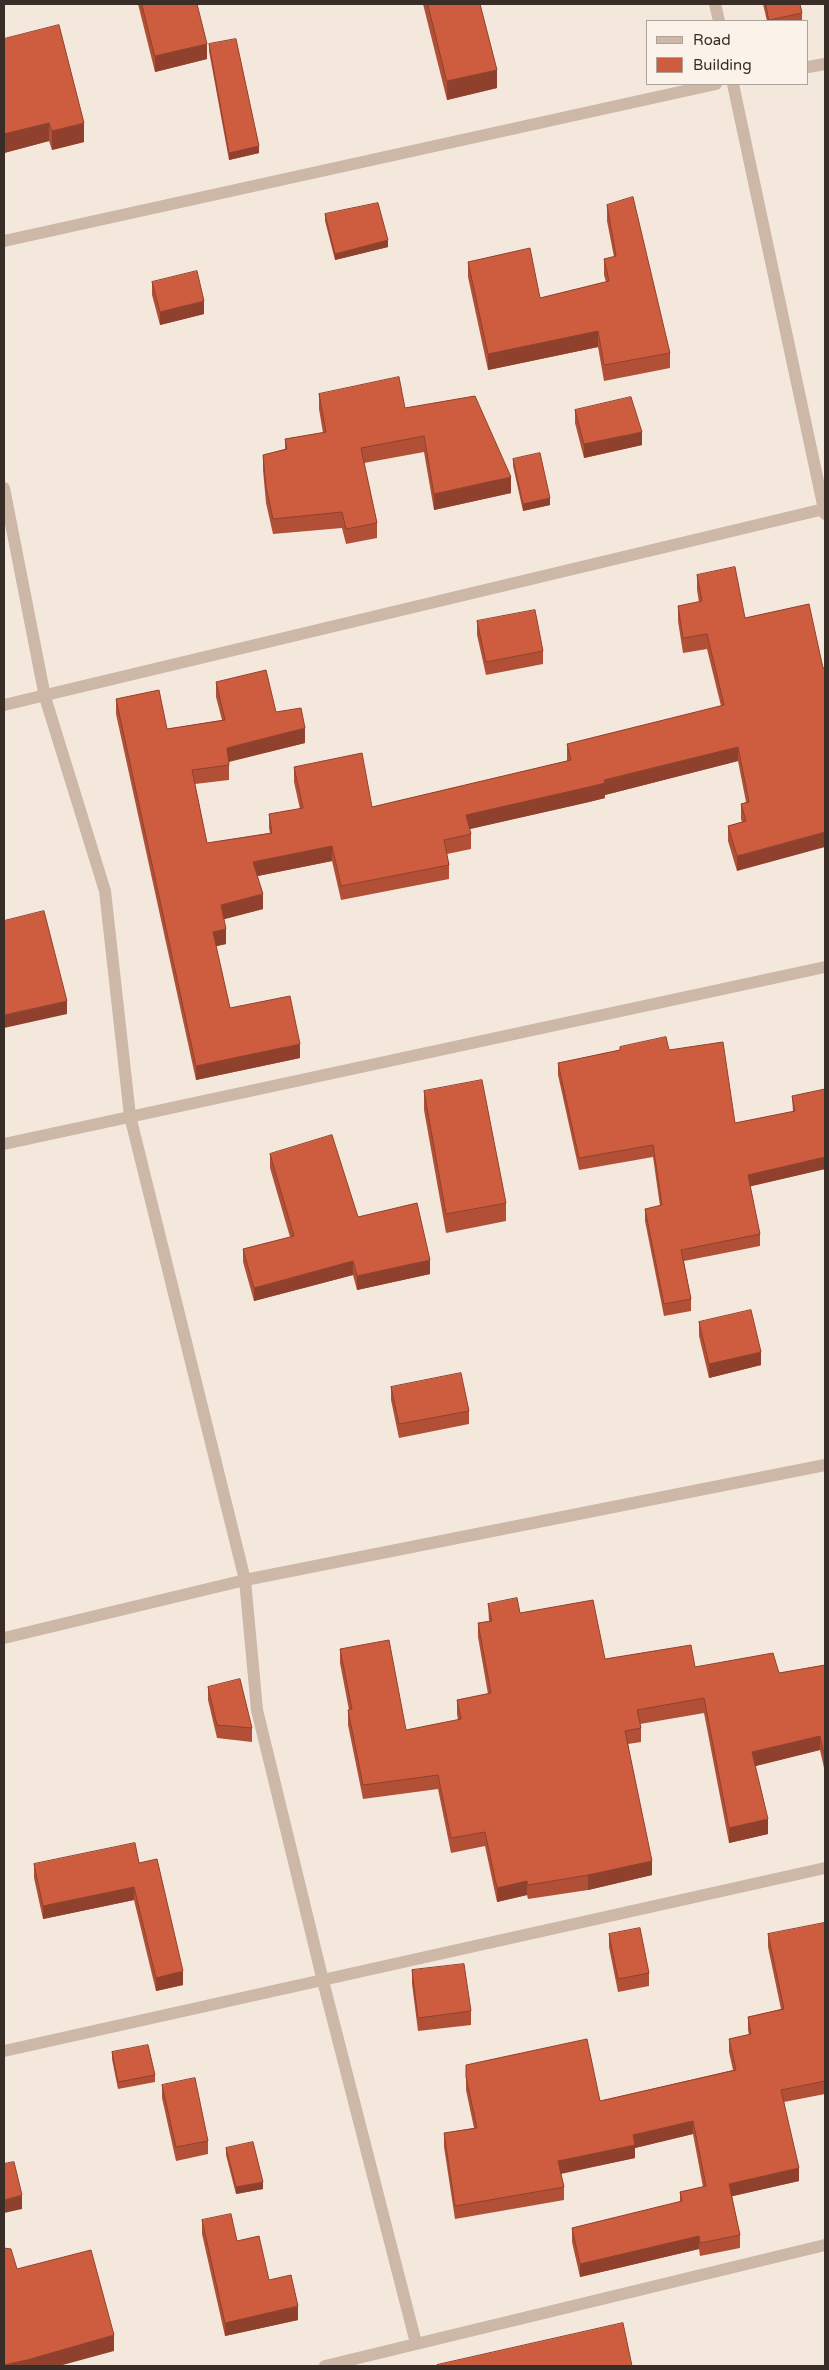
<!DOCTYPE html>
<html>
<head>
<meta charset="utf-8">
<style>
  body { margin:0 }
  #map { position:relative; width:829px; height:2370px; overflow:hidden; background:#f4e8dd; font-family:"Varela Round",sans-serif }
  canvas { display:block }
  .frame { position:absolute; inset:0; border:5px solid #392d28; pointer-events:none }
  .legend { position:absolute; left:646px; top:20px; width:162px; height:65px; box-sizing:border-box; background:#fbf2e9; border:1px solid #ada39c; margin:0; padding:6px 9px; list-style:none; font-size:15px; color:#392d28 }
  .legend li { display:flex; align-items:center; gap:10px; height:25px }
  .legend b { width:25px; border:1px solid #ada39c }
</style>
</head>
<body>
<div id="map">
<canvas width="829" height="2370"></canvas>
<div class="frame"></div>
<ul class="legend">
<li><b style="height:6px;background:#cdb7a7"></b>Road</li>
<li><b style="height:14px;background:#ce5d40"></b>Building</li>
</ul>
</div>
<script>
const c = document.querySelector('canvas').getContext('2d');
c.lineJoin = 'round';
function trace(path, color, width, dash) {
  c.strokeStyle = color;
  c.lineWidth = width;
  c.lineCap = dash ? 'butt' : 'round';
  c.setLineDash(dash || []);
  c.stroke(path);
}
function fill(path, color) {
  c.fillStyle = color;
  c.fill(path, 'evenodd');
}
trace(new Path2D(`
  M 715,4 L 719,21
  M 808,67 L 825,64
  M 733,84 L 825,514
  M 4,241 L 716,84
  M 4,488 L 45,697 L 105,891 L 130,1116 L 245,1580 L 257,1710 L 323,1981 L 416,2343
  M 4,705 L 824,509
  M 4,1144 L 825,967
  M 4,1638 L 245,1580 L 825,1465
  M 4,2051 L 825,1868
  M 325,2366 L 825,2245`), '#cdb7a7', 12);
fill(new Path2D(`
  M 138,4 L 197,4 L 207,59 L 155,72 Z
  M 423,4 L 480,4 L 497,88 L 447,100 Z
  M 763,4 L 800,4 L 802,13 L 802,21 L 767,21 Z
  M 4,39 L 84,142 L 52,150 L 49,141 L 4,153 Z
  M 209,44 L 259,153 L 229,160 L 209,51 Z
  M 607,205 L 670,353 L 670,368 L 604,381 L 598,347 L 488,370 L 468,277 L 468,262 L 540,298 L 606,282 L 604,275 L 604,259 L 614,257 L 607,221 Z
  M 325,214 L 388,247 L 335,260 L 325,221 Z
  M 152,282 L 204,314 L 160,325 L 152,295 Z
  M 319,394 L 405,408 L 511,493 L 434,510 L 424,452 L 364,463 L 377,523 L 377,538 L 346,544 L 342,528 L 273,534 L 266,503 L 263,470 L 263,455 L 285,449 L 285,439 L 323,433 L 319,409 Z
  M 575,410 L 642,445 L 584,458 L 575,423 Z
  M 513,459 L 550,505 L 523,511 L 513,466 Z
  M 697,575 L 745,618 L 809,604 L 737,871 L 728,841 L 728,826 L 742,822 L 741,819 L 741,804 L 746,802 L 738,761 L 605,795 L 605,798 L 589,802 L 469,829 L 471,834 L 471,849 L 447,854 L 449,865 L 449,879 L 341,900 L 332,861 L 257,876 L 263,909 L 224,919 L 226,944 L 216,946 L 230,1008 L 300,1058 L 196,1080 L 116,714 L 116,699 L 167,729 L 222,720 L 216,697 L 216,682 L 276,712 L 305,743 L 229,762 L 229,780 L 195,784 L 207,843 L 270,833 L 269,828 L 269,814 L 300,809 L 294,782 L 294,767 L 372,807 L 567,761 L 567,744 L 721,706 L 707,649 L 683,653 L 678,621 L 678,606 L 699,602 L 697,590 Z
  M 477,621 L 543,651 L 543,664 L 486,675 L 477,635 Z
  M 620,1047 L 669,1050 L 735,1123 L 793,1112 L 792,1096 L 825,1169 L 750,1186 L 760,1234 L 760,1246 L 684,1261 L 691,1299 L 691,1311 L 664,1316 L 645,1221 L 645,1209 L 660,1206 L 653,1157 L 579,1170 L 558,1075 L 558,1063 L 620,1050 Z
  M 424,1091 L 506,1203 L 506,1221 L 446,1233 L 424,1110 Z
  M 270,1154 L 358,1217 L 430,1274 L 357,1290 L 353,1275 L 254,1301 L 243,1262 L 243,1249 L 290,1237 L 270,1168 Z
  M 699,1322 L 761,1365 L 709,1378 L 699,1336 Z
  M 391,1387 L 469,1411 L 469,1424 L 399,1438 L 391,1400 Z
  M 488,1604 L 520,1613 L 605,1659 L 695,1667 L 779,1673 L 825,1665 L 825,1768 L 824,1768 L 820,1750 L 755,1766 L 768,1834 L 729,1843 L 704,1713 L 640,1724 L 641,1728 L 641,1742 L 628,1744 L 652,1875 L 588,1890 L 528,1899 L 527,1895 L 497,1902 L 485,1846 L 451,1853 L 438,1789 L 363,1799 L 348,1725 L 348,1710 L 349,1710 L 340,1663 L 340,1649 L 406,1730 L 458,1720 L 457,1714 L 457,1700 L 488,1694 L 478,1637 L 478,1623 L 489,1621 Z
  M 208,1687 L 252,1728 L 252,1742 L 217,1738 L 208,1700 Z
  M 139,1863 L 183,1985 L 156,1991 L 134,1900 L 43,1919 L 34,1878 L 34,1864 Z
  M 825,1929 L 825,2094 L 784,2102 L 799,2181 L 732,2196 L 740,2235 L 740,2248 L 700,2256 L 699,2249 L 580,2277 L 572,2242 L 572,2228 L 680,2202 L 680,2192 L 703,2187 L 693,2134 L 635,2148 L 635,2158 L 561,2174 L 564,2187 L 564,2200 L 455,2219 L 444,2147 L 444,2133 L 474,2128 L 466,2090 L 466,2065 L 600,2101 L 733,2070 L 729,2052 L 729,2039 L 749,2035 L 748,2030 L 748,2017 L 781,2009 L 768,1947 L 768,1934 Z
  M 609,1934 L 649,1973 L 649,1986 L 618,1992 L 609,1947 Z
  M 412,1970 L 471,2011 L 471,2025 L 418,2031 L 412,1984 Z
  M 112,2052 L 155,2075 L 155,2082 L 118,2089 L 112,2059 Z
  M 162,2085 L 208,2141 L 208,2154 L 176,2161 L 162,2098 Z
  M 226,2148 L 263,2189 L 236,2194 L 226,2155 Z
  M 202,2220 L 237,2241 L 269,2280 L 298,2320 L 225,2336 L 202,2234 Z`), '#b15037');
fill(new Path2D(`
  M 207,44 L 207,59 L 155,72 L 155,56 Z
  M 497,70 L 497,88 L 447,100 L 447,81 Z
  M 49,123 L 49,141 L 4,153 L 4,134 Z
  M 84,123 L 84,142 L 52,150 L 52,131 Z
  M 259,146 L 259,153 L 229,160 L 229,153 Z
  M 388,240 L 388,247 L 335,260 L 335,254 Z
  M 204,301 L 204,314 L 160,325 L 160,312 Z
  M 598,331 L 598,347 L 488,370 L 488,354 Z
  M 642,432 L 642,445 L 584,458 L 584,444 Z
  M 511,477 L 511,493 L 434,510 L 434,494 Z
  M 550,498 L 550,505 L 523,511 L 523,504 Z
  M 305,728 L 305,743 L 227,762 L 227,748 Z
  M 738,747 L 738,761 L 605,795 L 605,798 L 589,802 L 466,830 L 466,815 Z
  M 825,832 L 825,847 L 737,871 L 737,856 Z
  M 332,846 L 332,861 L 253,877 L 253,862 Z
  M 263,894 L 263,909 L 221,920 L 221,905 Z
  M 226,929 L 226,944 L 213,947 L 213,932 Z
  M 67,1001 L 67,1014 L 4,1028 L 4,1015 Z
  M 300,1044 L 300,1058 L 196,1080 L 196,1066 Z
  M 825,1157 L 825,1169 L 748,1187 L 748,1175 Z
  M 430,1260 L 430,1274 L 357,1290 L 357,1276 Z
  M 353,1261 L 353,1275 L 254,1301 L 254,1288 Z
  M 761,1352 L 761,1365 L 709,1378 L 709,1364 Z
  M 820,1736 L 820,1750 L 752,1767 L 752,1752 Z
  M 768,1819 L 768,1834 L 729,1843 L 729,1828 Z
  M 652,1861 L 652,1875 L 588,1890 L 588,1875 Z
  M 527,1881 L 527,1895 L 497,1902 L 497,1888 Z
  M 134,1887 L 134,1900 L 43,1919 L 43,1906 Z
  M 183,1971 L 183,1985 L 156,1991 L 156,1978 Z
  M 693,2121 L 693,2134 L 635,2148 L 635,2158 L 558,2174 L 558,2161 L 633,2135 Z
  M 799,2168 L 799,2181 L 729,2197 L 729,2184 Z
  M 263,2182 L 263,2189 L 236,2194 L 236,2187 Z
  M 22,2195 L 22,2209 L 4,2213 L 4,2200 Z
  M 699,2236 L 699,2249 L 580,2277 L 580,2264 Z
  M 298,2306 L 298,2320 L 225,2336 L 225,2323 Z
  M 114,2335 L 114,2351 L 59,2366 L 4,2366 L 4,2365 Z`), '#90412d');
const building = new Path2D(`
  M 142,4 L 197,4 L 207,44 L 155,56 Z
  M 428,4 L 480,4 L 497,70 L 447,81 Z
  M 766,4 L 800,4 L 802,13 L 769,20 Z
  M 59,25 L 84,123 L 52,131 L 49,123 L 4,134 L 4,39 Z
  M 236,39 L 259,146 L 229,153 L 209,44 Z
  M 633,197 L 670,353 L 604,365 L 598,331 L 488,354 L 468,262 L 530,248 L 540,298 L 609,281 L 604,259 L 616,256 L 607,205 Z
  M 378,203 L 388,240 L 335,254 L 325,214 Z
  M 197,271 L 204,301 L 160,312 L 152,282 Z
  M 399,377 L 405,408 L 475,396 L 511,477 L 434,494 L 424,436 L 361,448 L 377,523 L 346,529 L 342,512 L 273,519 L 266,487 L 263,455 L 287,449 L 285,439 L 326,432 L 319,394 Z
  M 631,397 L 642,432 L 584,444 L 575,410 Z
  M 540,453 L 550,498 L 523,504 L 513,459 Z
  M 735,567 L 745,618 L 809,604 L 823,668 L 825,667 L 825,832 L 737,856 L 728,826 L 746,821 L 741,804 L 749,802 L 738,747 L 604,780 L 605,783 L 589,787 L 466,815 L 471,834 L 444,840 L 449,865 L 341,886 L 332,846 L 253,862 L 263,894 L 221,905 L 226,929 L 213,932 L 230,1008 L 290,996 L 300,1044 L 196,1066 L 116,699 L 159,690 L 167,729 L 225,720 L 216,682 L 266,670 L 276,712 L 301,708 L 305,728 L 227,748 L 229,765 L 192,770 L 207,843 L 272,833 L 269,814 L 303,808 L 294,767 L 362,753 L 372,807 L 571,760 L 567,744 L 724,705 L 707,634 L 683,638 L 678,606 L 702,601 L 697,575 Z
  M 535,610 L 543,651 L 486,662 L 477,621 Z
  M 44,911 L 67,1001 L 4,1015 L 4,921 Z
  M 666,1037 L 669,1050 L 723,1042 L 735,1123 L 795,1111 L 792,1096 L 825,1089 L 825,1157 L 748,1175 L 760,1234 L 681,1250 L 691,1299 L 664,1304 L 645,1209 L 662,1205 L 653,1145 L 579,1158 L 558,1063 L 620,1050 L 620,1047 Z
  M 482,1080 L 506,1203 L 446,1214 L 424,1091 Z
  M 332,1135 L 358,1217 L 417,1203 L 430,1260 L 357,1276 L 353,1261 L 254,1288 L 243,1249 L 294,1236 L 270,1154 Z
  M 751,1310 L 761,1352 L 709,1364 L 699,1322 Z
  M 461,1373 L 469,1411 L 399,1424 L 391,1387 Z
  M 517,1598 L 520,1613 L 593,1600 L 605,1659 L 691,1645 L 695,1667 L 773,1653 L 779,1673 L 825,1665 L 825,1753 L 824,1754 L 820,1736 L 752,1752 L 768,1819 L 729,1828 L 704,1698 L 637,1710 L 641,1728 L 625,1731 L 652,1861 L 588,1875 L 528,1885 L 527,1881 L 497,1888 L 485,1832 L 451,1838 L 438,1775 L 363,1785 L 348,1710 L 352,1709 L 340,1649 L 389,1640 L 406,1730 L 461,1719 L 457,1700 L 491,1693 L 478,1623 L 492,1621 L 488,1604 Z
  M 240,1679 L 252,1728 L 217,1725 L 208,1687 Z
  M 135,1843 L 139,1863 L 157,1859 L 183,1971 L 156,1978 L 134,1887 L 43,1906 L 34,1864 Z
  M 824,1923 L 825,1929 L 825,2081 L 781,2090 L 799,2168 L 729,2184 L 740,2235 L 700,2243 L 699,2236 L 580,2264 L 572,2228 L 682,2201 L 680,2192 L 706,2186 L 693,2121 L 633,2135 L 635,2145 L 558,2161 L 564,2187 L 455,2206 L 444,2133 L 477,2128 L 466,2077 L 466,2065 L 587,2039 L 600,2101 L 736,2070 L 729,2039 L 751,2034 L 748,2017 L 784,2009 L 768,1934 Z
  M 640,1928 L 649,1973 L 618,1979 L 609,1934 Z
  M 464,1964 L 471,2011 L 418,2018 L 412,1970 Z
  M 148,2045 L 155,2075 L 118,2082 L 112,2052 Z
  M 195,2078 L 208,2141 L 176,2147 L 162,2085 Z
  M 253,2142 L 263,2182 L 236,2187 L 226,2148 Z
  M 14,2162 L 22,2195 L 4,2200 L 4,2164 Z
  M 231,2214 L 237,2241 L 259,2236 L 269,2280 L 291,2275 L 298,2306 L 225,2323 L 202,2220 Z
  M 4,2248 L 11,2249 L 17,2269 L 91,2250 L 114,2335 L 27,2360 L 4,2365 Z
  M 623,2323 L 632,2366 L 437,2366 L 437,2365 Z`);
fill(building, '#ce5d40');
trace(building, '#90412d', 1);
</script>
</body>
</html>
